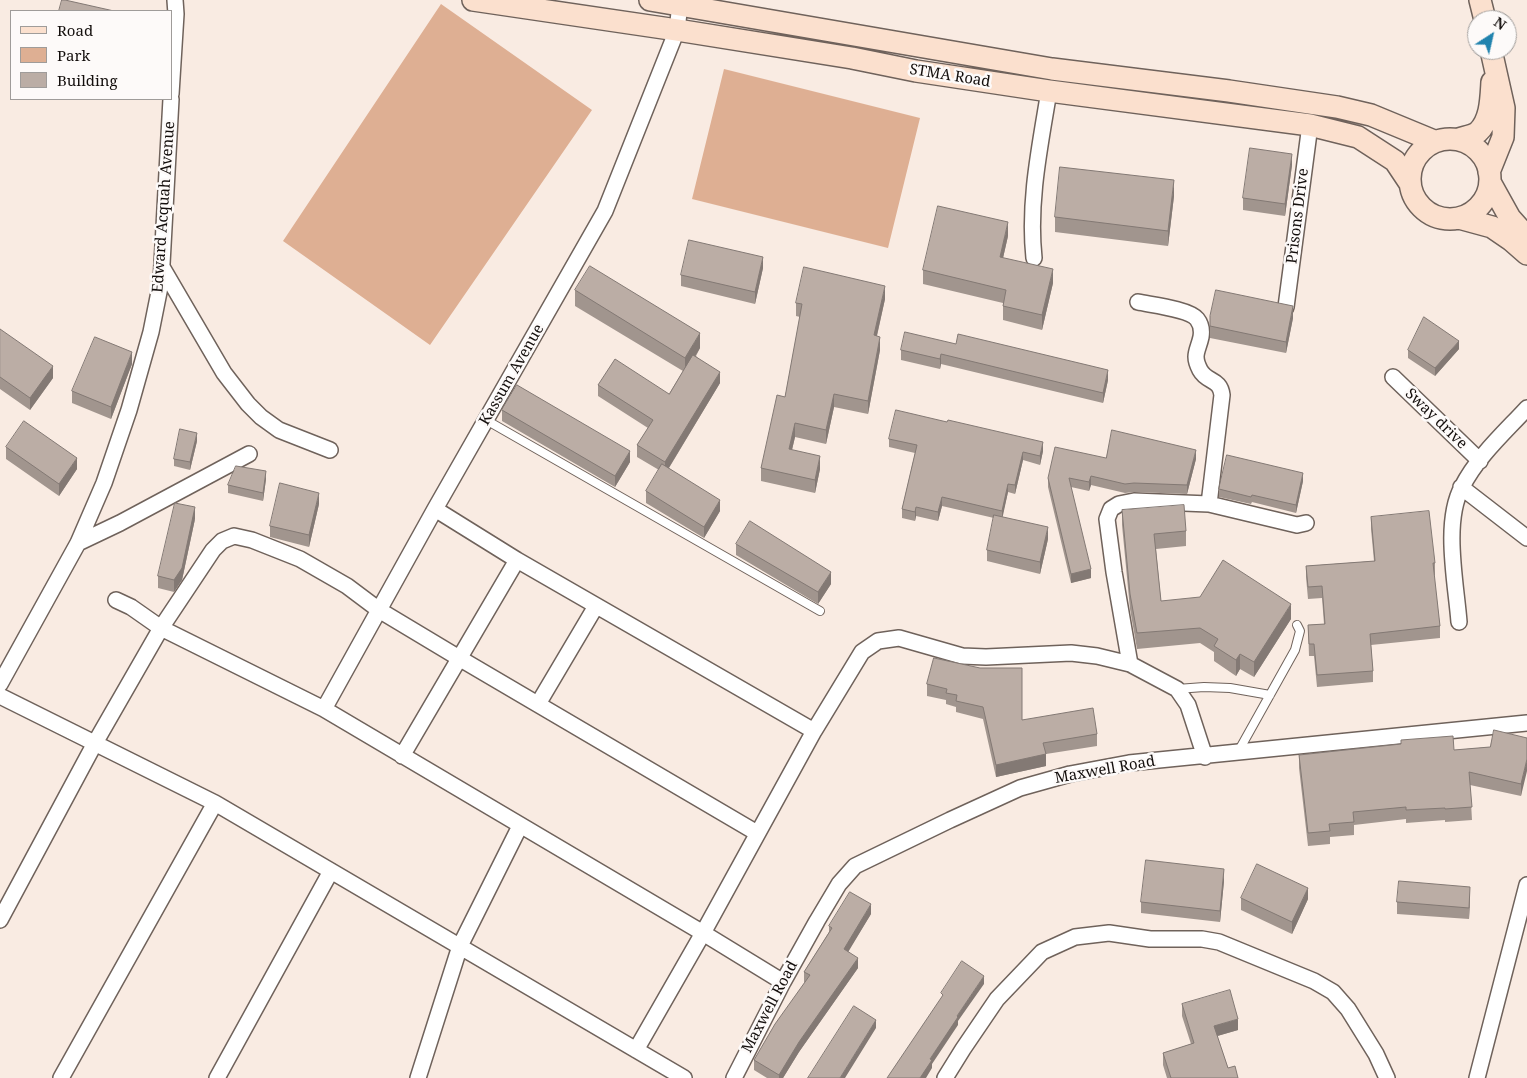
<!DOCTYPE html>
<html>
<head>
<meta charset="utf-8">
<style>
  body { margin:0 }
  #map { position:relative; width:1527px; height:1078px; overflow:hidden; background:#f9ebe2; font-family:"Noto Serif",serif }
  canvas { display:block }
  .legend { position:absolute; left:10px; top:10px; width:162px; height:90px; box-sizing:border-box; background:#fdfaf9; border:1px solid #9f9c9a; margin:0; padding:6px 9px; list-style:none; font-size:15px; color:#130e0c }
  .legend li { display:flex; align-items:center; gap:10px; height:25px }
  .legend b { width:25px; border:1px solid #9f9c9a }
  .north { position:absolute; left:1467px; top:10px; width:50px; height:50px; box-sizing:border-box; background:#fdfaf9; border:1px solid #9f9c9a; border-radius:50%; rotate:35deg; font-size:14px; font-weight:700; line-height:20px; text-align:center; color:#130e0c }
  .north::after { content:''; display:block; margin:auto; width:18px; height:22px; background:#2183ae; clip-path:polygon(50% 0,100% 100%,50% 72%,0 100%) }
</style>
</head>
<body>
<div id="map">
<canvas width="1527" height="1078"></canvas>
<ul class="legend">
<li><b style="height:6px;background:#fbe0ce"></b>Road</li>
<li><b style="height:14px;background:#deaf93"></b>Park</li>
<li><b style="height:14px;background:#bbada5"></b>Building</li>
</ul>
<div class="north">N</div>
</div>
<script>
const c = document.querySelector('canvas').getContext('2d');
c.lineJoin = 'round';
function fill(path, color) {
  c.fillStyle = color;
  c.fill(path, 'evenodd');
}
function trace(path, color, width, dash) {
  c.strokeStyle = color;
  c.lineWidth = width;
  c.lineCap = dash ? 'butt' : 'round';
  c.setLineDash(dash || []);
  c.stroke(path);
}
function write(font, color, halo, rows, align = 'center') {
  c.font = font + ' "Noto Serif",serif';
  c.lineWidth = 5;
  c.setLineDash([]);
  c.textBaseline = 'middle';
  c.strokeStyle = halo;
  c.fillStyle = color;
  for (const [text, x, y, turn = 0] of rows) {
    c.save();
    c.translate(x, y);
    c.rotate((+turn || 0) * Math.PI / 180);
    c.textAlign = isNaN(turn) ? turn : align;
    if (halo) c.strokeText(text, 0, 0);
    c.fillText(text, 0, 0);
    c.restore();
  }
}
fill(new Path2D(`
  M 441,4 L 592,110 L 430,345 L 283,241 Z
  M 724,69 L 920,118 L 888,248 L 692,199 Z`), '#deaf93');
const lane = new Path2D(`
  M 486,420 L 820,611
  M 1177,689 L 1204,687 L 1230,688 L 1270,695
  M 1238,752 L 1295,650 L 1300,631 L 1297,625`);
const street = new Path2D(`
  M 171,94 L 176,14 L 175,0
  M 1034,258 C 1028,202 1040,146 1049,91
  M 162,267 L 224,373 L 248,404 L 261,417 L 279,430 L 330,450
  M 1138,302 C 1152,305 1189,309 1197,319 C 1201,324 1202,331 1201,337 C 1198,351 1192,355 1200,370 C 1207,383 1220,378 1222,395 L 1209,504
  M 1286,307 L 1310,125
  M 1393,377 L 1480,461
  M 1461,487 L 1527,538
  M 435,509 L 517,560 L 814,731
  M 78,543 L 120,523 L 249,454
  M 116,600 L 131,607 L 161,628 L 324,709 L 703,933 L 783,982
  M 1459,622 C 1456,583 1443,522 1462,487 C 1477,457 1505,432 1527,408
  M 1130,664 L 1114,572 L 1107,519 L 1111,509 L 1119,504 L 1134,501 L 1209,504 L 1297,525 L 1306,523
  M 0,684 L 78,543 L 104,483 L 129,410 L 151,332 L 161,282 L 171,99
  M 0,696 L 215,803 L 684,1078
  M 538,704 L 596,606
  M 324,709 L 435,509 L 605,211 L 677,30 L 680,4
  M 402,756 L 517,560
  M 0,920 L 95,743 L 161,628 L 213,550 L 222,541 L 234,536 L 252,540 L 300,559 L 347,586 L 379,610 L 459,658 L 757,833
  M 636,1050 L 703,933 L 814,731 L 862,652 L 878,641 L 899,638 L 962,656 L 986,657 L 1071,653 L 1097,656 L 1130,664 L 1177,689 L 1188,705 L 1205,757
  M 61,1078 L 215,803
  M 217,1078 L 331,871
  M 418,1078 L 460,946 L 520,826
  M 734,1078 L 783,982 L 817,921 L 839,884 L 855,866 L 950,820 L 1020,788 L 1070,774 L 1129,763 L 1527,723
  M 945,1078 L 963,1049 L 997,999 L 1042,952 L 1075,937 L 1109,933 L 1150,939 L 1202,939 L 1219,942 L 1314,981 L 1333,992 L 1348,1009 L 1376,1054 L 1387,1078
  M 1477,1078 L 1527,885`);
const secondary = new Path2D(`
  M 473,0 L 677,30 L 852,58 L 916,71 L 1049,91 L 1310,125 L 1358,137 L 1395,161 L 1409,182
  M 650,0 L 1052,69 L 1229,91 L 1337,107 L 1371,115 L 1434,141
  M 1480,0 L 1485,20
  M 1459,139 C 1464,137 1473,136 1478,132 C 1491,120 1491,98 1492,82
  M1410 179a40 40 0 1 1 80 0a40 40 0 1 1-80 0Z
  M 1489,172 L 1503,137 L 1504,108 L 1491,50
  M 1490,182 L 1510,218 L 1527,237
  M 1459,218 L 1492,227 L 1511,240 L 1527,254`);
trace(lane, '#6f625b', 10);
trace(street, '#6f625b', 18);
trace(secondary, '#6f625b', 24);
trace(lane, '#fff', 8);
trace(street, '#fff', 15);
trace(secondary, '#fbe0ce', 21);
fill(new Path2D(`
  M 1292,165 L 1285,216 L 1243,210 L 1243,198 Z
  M 1174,196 L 1168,246 L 1055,232 L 1055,217 Z
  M 1008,236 L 1003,258 L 1053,283 L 1042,330 L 1003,320 L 1003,303 L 923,284 L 923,270 Z
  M 763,268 L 755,304 L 681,286 L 681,275 Z
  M 575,290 L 700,348 L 696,356 L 720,383 L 669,468 L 720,511 L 704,538 L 646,503 L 646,491 L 659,470 L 637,457 L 637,445 L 648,428 L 598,396 L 598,385 L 669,394 L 683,371 L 575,306 Z
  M 885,299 L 877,336 L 880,350 L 868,414 L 834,407 L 826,444 L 795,437 L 792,450 L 820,469 L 815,493 L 761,481 L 761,468 L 785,397 L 800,317 L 796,316 L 796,303 Z
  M 1210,316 L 1293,318 L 1286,353 L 1210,338 Z
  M 0,329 L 53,378 L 30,410 L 0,389 Z
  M 956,344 L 1108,380 L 1103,403 L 941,364 L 940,369 L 901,360 L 901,350 Z
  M 1459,349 L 1435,376 L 1408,358 L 1408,350 Z
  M 132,364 L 111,419 L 72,403 L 72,391 Z
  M 502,410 L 630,462 L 615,487 L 502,421 Z
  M 889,439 L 1043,451 L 1040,465 L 1023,460 L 1015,494 L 1008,492 L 1002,517 L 1048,539 L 1040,574 L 987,561 L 987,550 L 994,518 L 942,506 L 938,521 L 916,516 L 915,521 L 902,518 L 902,509 L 915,453 L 889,447 Z
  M 197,441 L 190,470 L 174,466 L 174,459 Z
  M 6,447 L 77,469 L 59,496 L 6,459 Z
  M 1106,458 L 1196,459 L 1187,494 L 1134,492 L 1125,493 L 1091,485 L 1089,491 L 1071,487 L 1091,578 L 1071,583 L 1048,487 L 1048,478 Z
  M 266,479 L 263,501 L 228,493 L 228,485 Z
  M 1303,481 L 1296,513 L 1252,502 L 1251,504 L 1219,497 L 1219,489 Z
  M 319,504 L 309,547 L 270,537 L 270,526 Z
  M 1122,510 L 1186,531 L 1186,546 L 1156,549 L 1161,601 L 1291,619 L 1254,677 L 1240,669 L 1236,676 L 1214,661 L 1214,652 L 1200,643 L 1137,649 L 1130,609 L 1122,525 Z
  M 1371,517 L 1435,563 L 1435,575 L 1434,575 L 1440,626 L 1440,638 L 1371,645 L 1373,671 L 1373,682 L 1317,687 L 1314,656 L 1309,656 L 1308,625 L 1324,624 L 1322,598 L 1308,599 L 1306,577 L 1306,566 L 1374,561 L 1371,529 Z
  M 195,519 L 182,580 L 174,592 L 158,588 L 158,576 Z
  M 736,544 L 831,584 L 818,604 L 736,555 Z
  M 934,658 L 1022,720 L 1097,734 L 1097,746 L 1046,754 L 1046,766 L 996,777 L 983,719 L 956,712 L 956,707 L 946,704 L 946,700 L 927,696 L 927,684 Z
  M 1527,738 L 1521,796 L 1470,785 L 1472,820 L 1445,822 L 1445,820 L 1406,823 L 1406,819 L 1354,825 L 1354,835 L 1330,837 L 1330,844 L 1308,846 L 1299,768 L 1299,755 L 1454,750 L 1490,747 Z
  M 1224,881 L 1220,922 L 1141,913 L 1141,902 Z
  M 1241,898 L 1308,899 L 1292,934 L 1241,910 Z
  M 1470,898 L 1469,919 L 1397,914 L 1397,902 Z
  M 871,914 L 848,951 L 858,968 L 799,1052 L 783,1078 L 767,1078 L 754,1070 L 754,1060 L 805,982 L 804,982 L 804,972 L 829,932 L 829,926 Z
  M 1182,1004 L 1238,1030 L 1217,1036 L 1228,1068 L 1238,1078 L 1167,1078 L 1163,1065 L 1163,1053 L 1191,1044 L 1182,1016 Z`), '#a1958e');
fill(new Path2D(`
  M 1292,154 L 1292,165 L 1285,216 L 1285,204 Z
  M 1174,180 L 1174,196 L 1168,246 L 1168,231 Z
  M 1008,222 L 1008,236 L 1000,271 L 1000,257 Z
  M 763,257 L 763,268 L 755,304 L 755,292 Z
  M 1053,269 L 1053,283 L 1042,330 L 1042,315 Z
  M 885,286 L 885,299 L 874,348 L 874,335 Z
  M 1293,306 L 1293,318 L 1286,353 L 1286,342 Z
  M 700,333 L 700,348 L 685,373 L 685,358 Z
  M 880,337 L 880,350 L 868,414 L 868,401 Z
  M 1459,341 L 1459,349 L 1435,376 L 1435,368 Z
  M 132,352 L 132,364 L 111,419 L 111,407 Z
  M 941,354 L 941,364 L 940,369 L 940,359 Z
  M 53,366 L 53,378 L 30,410 L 30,398 Z
  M 1108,370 L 1108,380 L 1103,403 L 1103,393 Z
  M 720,372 L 720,383 L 665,474 L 665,462 Z
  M 834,394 L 834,407 L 826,444 L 826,430 Z
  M 795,423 L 795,437 L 789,462 L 789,449 Z
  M 197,433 L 197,441 L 190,470 L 190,462 Z
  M 1043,442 L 1043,451 L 1040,465 L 1040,456 Z
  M 1196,450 L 1196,459 L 1187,494 L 1187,485 Z
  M 630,451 L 630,462 L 615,487 L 615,476 Z
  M 1023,452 L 1023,460 L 1015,494 L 1015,485 Z
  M 820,456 L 820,469 L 815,493 L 815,480 Z
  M 77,458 L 77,469 L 59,496 L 59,484 Z
  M 266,471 L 266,479 L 263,501 L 263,493 Z
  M 1303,473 L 1303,481 L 1296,513 L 1296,505 Z
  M 1091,476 L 1091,485 L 1089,491 L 1089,482 Z
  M 1008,484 L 1008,492 L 1002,520 L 1002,511 Z
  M 319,493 L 319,504 L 309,547 L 309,535 Z
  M 942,497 L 942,506 L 938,521 L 938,512 Z
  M 720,500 L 720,511 L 704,538 L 704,527 Z
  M 195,507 L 195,519 L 182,580 L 174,592 L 174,580 Z
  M 916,507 L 916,516 L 915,521 L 915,512 Z
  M 1048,527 L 1048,539 L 1040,574 L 1040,562 Z
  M 1091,569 L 1091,578 L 1071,583 L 1071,574 Z
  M 831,572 L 831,584 L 818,604 L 818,592 Z
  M 1291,604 L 1291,619 L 1254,677 L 1254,662 Z
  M 1240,654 L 1240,669 L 1236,676 L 1236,660 Z
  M 1046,754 L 1046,766 L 996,777 L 996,765 Z
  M 1527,759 L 1527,771 L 1521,796 L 1521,784 Z
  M 1224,869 L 1224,881 L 1220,922 L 1220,911 Z
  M 1470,887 L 1470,898 L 1469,919 L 1469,908 Z
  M 1308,888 L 1308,899 L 1292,934 L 1292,922 Z
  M 871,904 L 871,914 L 844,959 L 844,949 Z
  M 858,958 L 858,968 L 799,1052 L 783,1078 L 779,1078 L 779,1075 L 799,1042 Z
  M 984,976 L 984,984 L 958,1021 L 958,1025 L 932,1064 L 932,1068 L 926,1078 L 920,1078 L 930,1059 L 957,1016 Z
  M 1238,1019 L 1238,1030 L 1214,1037 L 1214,1026 Z
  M 876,1020 L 876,1028 L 845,1078 L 840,1078 Z`), '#837974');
const building = new Path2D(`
  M 62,0 L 65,0 L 114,11 L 59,11 Z
  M 1250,148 L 1292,154 L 1285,204 L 1243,198 Z
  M 1060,167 L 1174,180 L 1168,231 L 1055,217 Z
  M 938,206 L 1008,222 L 1000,257 L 1053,269 L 1042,315 L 1003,306 L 1006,290 L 923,270 Z
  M 689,240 L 763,257 L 755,292 L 681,275 Z
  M 590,266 L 700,333 L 685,358 L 575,290 Z
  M 804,267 L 885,286 L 874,335 L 880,337 L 868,401 L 834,394 L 826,430 L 795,423 L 789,449 L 820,456 L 815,480 L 761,468 L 777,395 L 785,397 L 802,304 L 796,303 Z
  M 1216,290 L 1293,306 L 1286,342 L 1210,326 L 1210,316 Z
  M 1424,317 L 1459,341 L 1435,368 L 1408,350 Z
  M 0,329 L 53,366 L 30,398 L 0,377 Z
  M 905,332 L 956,344 L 958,334 L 1108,370 L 1103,393 L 941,354 L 940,359 L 901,350 Z
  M 95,337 L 132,352 L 111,407 L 72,391 Z
  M 693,355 L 720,372 L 665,462 L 637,445 L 653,420 L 598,385 L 615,359 L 669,394 Z
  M 517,385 L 630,451 L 615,476 L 502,410 Z
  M 896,410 L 947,422 L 948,420 L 1043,442 L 1040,456 L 1023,452 L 1015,485 L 1008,484 L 1002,511 L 942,497 L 938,512 L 916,507 L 915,512 L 902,509 L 917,445 L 889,439 Z
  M 24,421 L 77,458 L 59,484 L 6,447 Z
  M 180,429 L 197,433 L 190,462 L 174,459 Z
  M 1112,430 L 1196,450 L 1187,485 L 1134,483 L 1125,484 L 1091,476 L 1089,482 L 1069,478 L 1091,569 L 1071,574 L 1048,478 L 1055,447 L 1106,458 Z
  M 1227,455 L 1303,473 L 1296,505 L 1252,495 L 1251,497 L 1219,489 Z
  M 662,464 L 720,500 L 704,527 L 646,491 Z
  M 236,466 L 266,471 L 263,493 L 228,485 Z
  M 280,483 L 319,493 L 309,535 L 270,526 Z
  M 175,503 L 195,507 L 182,568 L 174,580 L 158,576 Z
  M 1184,505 L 1186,531 L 1154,534 L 1161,601 L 1200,597 L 1223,560 L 1291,604 L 1254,662 L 1240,654 L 1236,660 L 1214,646 L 1218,639 L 1200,628 L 1137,633 L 1130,594 L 1122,510 Z
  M 1429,511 L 1435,563 L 1433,563 L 1440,626 L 1370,634 L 1373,671 L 1317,675 L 1314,644 L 1309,644 L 1308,625 L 1325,624 L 1322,586 L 1308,587 L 1306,566 L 1375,561 L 1371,517 Z
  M 994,515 L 1048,527 L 1040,562 L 987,550 Z
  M 750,521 L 831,572 L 818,592 L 736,544 Z
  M 934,658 L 980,668 L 1022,668 L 1022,720 L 1093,708 L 1097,734 L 1043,743 L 1046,754 L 996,765 L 983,707 L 956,701 L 957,695 L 946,693 L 947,689 L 927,684 Z
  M 1494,730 L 1527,738 L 1527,759 L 1521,784 L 1469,772 L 1472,807 L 1445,809 L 1445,808 L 1406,810 L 1406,807 L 1353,812 L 1354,822 L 1329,824 L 1330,831 L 1308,833 L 1299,755 L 1401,744 L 1401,740 L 1453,736 L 1454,750 L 1490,747 Z
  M 1146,860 L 1224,869 L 1220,911 L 1141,902 Z
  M 1257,864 L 1308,888 L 1292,922 L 1241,898 Z
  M 1399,881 L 1470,887 L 1469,908 L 1397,902 Z
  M 850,892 L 871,904 L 844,949 L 858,958 L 799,1042 L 779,1075 L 754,1060 L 775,1024 L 810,975 L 804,972 L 832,928 L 829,926 Z
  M 962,961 L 984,976 L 957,1016 L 958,1017 L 930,1059 L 932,1060 L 920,1078 L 887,1078 L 943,995 L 941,993 Z
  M 1230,990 L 1238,1019 L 1214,1026 L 1228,1068 L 1235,1066 L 1238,1078 L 1171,1078 L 1163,1053 L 1194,1043 L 1182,1004 Z
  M 854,1006 L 876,1020 L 840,1078 L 808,1078 Z`);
fill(building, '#bbada5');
trace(building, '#837974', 1);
write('15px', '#130e0c', '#fdfaf9', [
  ["STMA Road",950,76,9],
  ["Edward Acquah Avenue",164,207,-86],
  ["Prisons Drive",1298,216,-83],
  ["Kassum Avenue",512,375,-60],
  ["Sway drive",1436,419,44],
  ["Maxwell Road",1105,770,-10],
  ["Maxwell Road",770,1007,-62]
]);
</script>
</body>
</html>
